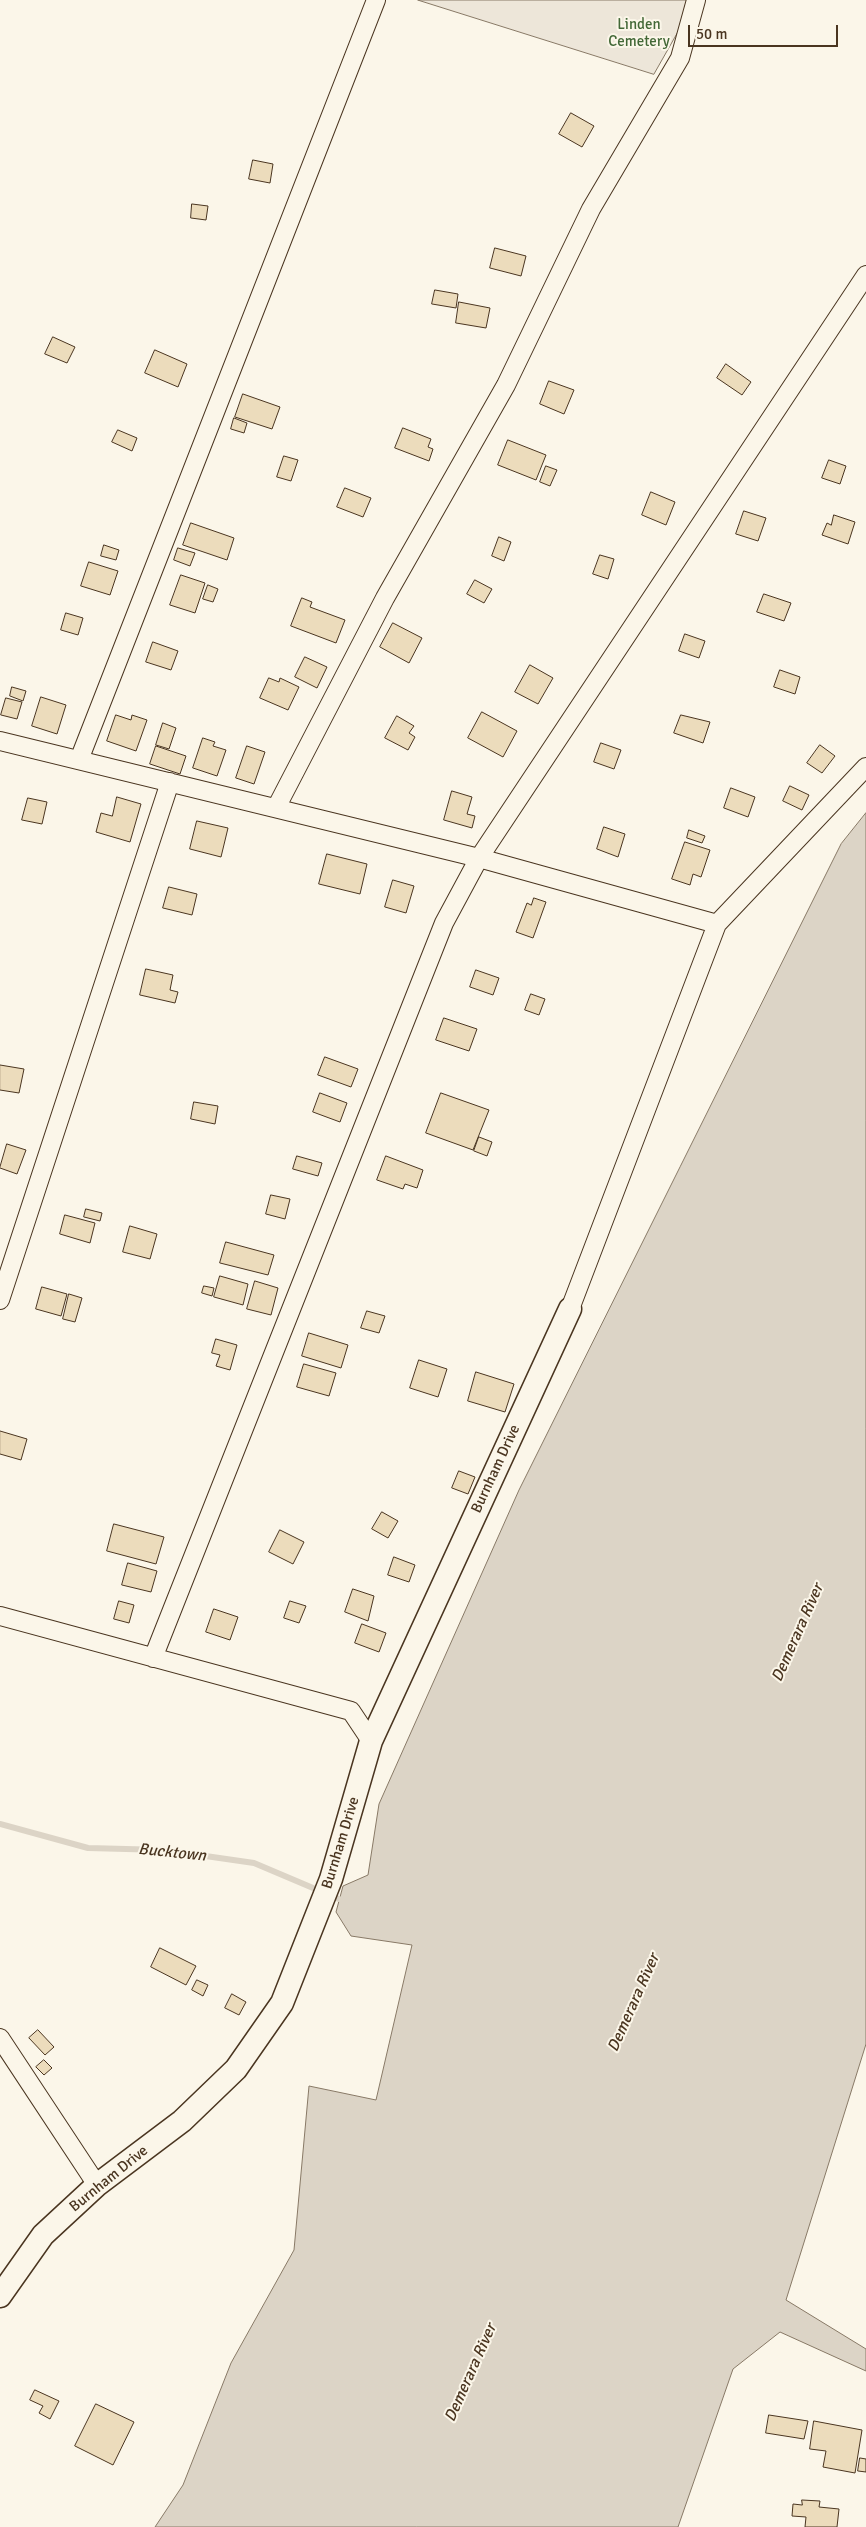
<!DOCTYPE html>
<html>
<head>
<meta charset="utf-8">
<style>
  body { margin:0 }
  #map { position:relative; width:866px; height:2527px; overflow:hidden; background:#fbf6e9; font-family:Signika,sans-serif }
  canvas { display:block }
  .scale { position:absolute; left:688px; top:25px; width:150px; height:22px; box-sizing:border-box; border:2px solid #4a3520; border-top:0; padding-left:6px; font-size:15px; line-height:18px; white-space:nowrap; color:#4a3520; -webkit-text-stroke:4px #fbf6e9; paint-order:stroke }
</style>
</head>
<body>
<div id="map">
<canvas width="866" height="2527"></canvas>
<div class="scale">50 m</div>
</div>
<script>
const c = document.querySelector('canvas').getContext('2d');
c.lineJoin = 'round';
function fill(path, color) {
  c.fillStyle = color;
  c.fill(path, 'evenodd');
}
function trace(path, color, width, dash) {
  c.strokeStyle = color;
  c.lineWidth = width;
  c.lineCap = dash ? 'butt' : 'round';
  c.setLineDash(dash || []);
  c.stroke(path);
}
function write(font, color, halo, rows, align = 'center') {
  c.font = font + ' Signika,sans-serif';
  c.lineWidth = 4;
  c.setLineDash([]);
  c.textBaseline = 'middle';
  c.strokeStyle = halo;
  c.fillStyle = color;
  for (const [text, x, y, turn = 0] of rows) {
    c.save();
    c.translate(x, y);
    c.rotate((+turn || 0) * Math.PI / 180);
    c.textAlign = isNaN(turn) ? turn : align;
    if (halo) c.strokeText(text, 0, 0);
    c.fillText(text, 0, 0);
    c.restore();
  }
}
const green = new Path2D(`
  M 418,0 L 696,0 L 654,74 Z`);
fill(green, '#ede6d9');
trace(green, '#887966', 1);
const water = new Path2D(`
  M 866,813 L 866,2044 L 786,2300 L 866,2349 L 866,2371 L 780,2332 L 733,2369 L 678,2527 L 155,2527 L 183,2485 L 231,2363 L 294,2250 L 309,2086 L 376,2100 L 412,1945 L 351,1936 L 336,1912 L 343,1886 L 368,1875 L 379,1804 L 519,1490 L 841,844 Z`);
fill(water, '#dcd4c6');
trace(water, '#887966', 1);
trace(new Path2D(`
  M 0,1824 L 88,1848 L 164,1850 L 254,1863 L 339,1899`), '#dcd4c6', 6);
const building = new Path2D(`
  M 571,113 L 594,126 L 582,147 L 559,134 Z
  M 253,160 L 273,164 L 270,183 L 249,179 Z
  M 192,204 L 208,206 L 206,220 L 191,218 Z
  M 495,248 L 526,256 L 521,276 L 490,268 Z
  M 435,290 L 458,294 L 456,308 L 432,304 Z
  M 459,302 L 490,308 L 486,328 L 456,323 Z
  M 53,337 L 75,347 L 67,363 L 45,354 Z
  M 155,350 L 187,364 L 178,387 L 145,373 Z
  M 726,364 L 751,382 L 742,395 L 717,378 Z
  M 549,381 L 574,390 L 564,414 L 540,404 Z
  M 243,394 L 280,407 L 272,429 L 235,417 Z
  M 234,418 L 247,423 L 244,433 L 231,429 Z
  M 403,428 L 431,439 L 428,447 L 433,449 L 429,461 L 395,448 Z
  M 118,430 L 137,438 L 132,451 L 112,442 Z
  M 508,440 L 546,455 L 536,480 L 498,465 Z
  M 284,456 L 298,460 L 291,481 L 277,477 Z
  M 829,460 L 846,466 L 840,484 L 822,478 Z
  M 546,466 L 557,470 L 550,486 L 540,482 Z
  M 345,488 L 371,498 L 363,517 L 337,507 Z
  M 651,492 L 675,502 L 666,525 L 642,515 Z
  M 744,511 L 766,518 L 758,541 L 736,534 Z
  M 834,515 L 855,522 L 848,544 L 822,535 L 827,523 L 831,525 Z
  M 191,523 L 234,538 L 227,560 L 183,545 Z
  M 499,537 L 511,542 L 504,561 L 492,556 Z
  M 104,545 L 119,550 L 116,560 L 101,556 Z
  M 178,548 L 195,553 L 190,566 L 174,560 Z
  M 600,555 L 614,559 L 608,579 L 593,574 Z
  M 89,562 L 118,571 L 110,595 L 81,586 Z
  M 181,575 L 205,583 L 195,613 L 170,605 Z
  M 475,580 L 492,589 L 484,603 L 467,594 Z
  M 208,585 L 218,589 L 213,602 L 203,599 Z
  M 764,594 L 791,603 L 784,621 L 757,612 Z
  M 302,598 L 312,602 L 310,607 L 345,620 L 336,643 L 291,626 Z
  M 66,613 L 83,618 L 78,635 L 61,630 Z
  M 393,623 L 422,638 L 409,663 L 380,647 Z
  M 685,634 L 705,641 L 699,658 L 679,651 Z
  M 153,642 L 178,651 L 171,670 L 146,662 Z
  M 305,657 L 327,667 L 317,688 L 295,677 Z
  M 530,665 L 553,678 L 538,704 L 515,692 Z
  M 780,670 L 800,677 L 795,694 L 774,687 Z
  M 269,678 L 279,682 L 280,678 L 299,687 L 288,710 L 260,698 Z
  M 12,687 L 26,691 L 23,701 L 10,696 Z
  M 41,697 L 66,705 L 57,734 L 32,726 Z
  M 6,698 L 22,702 L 17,719 L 1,715 Z
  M 482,712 L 517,731 L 503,757 L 468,738 Z
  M 116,715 L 131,720 L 132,715 L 147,720 L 136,751 L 107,741 Z
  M 681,715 L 710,722 L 703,743 L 674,733 Z
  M 397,716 L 414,726 L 409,733 L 415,737 L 408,750 L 385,738 Z
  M 163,723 L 176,728 L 169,749 L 156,745 Z
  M 203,738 L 215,742 L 213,746 L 226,750 L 217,776 L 193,768 Z
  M 601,743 L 621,750 L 614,769 L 594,762 Z
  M 820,745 L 835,756 L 822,773 L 807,763 Z
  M 156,746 L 186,756 L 180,774 L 150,764 Z
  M 247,746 L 265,752 L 254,784 L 236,778 Z
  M 790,786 L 809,795 L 802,810 L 783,801 Z
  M 731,788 L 755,797 L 748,817 L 724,808 Z
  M 452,791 L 472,797 L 467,814 L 475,816 L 472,828 L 444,820 Z
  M 117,797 L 141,804 L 130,842 L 96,832 L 101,813 L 112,816 Z
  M 28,798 L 47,802 L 42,824 L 22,820 Z
  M 197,821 L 228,828 L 221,857 L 190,849 Z
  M 604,827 L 625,834 L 618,857 L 597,849 Z
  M 689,830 L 705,836 L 702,843 L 687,838 Z
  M 685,842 L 710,850 L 701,877 L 693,874 L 690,885 L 672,879 Z
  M 327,854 L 367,864 L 360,894 L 319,884 Z
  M 393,880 L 414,886 L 406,913 L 385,907 Z
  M 169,887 L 197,894 L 192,915 L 163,908 Z
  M 534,898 L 546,902 L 533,938 L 516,932 L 527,903 L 531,905 Z
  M 146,969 L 173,975 L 170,990 L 178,992 L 175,1003 L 140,995 Z
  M 476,970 L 499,978 L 493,995 L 470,987 Z
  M 531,994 L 545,999 L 539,1015 L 525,1010 Z
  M 444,1018 L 477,1029 L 469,1051 L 436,1040 Z
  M 325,1057 L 358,1069 L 351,1087 L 318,1075 Z
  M 0,1065 L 24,1069 L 19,1093 L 0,1090 Z
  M 320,1093 L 347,1103 L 340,1122 L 313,1112 Z
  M 441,1093 L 489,1110 L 473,1150 L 426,1133 Z
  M 194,1102 L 218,1106 L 215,1124 L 191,1119 Z
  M 479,1137 L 492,1142 L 487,1156 L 474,1151 Z
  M 7,1144 L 26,1150 L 17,1174 L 0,1168 Z
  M 297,1156 L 322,1163 L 318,1176 L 293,1169 Z
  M 386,1156 L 423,1170 L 417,1188 L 405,1184 L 403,1189 L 377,1180 Z
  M 271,1195 L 290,1199 L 285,1219 L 266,1214 Z
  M 86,1209 L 102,1213 L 100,1221 L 84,1217 Z
  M 65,1215 L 95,1223 L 90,1243 L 60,1234 Z
  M 130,1226 L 157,1234 L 150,1259 L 123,1252 Z
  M 226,1242 L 274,1255 L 268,1275 L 220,1263 Z
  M 220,1276 L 248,1284 L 243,1305 L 214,1297 Z
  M 255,1281 L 278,1288 L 271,1315 L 247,1309 Z
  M 204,1286 L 214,1288 L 212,1296 L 202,1293 Z
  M 42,1287 L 67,1294 L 61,1316 L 36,1309 Z
  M 69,1294 L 82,1298 L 75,1322 L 63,1319 Z
  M 367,1311 L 385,1316 L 379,1333 L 361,1328 Z
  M 309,1333 L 348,1345 L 341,1368 L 302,1356 Z
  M 216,1339 L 237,1345 L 230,1370 L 216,1366 L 220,1355 L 212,1353 Z
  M 419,1360 L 447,1369 L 438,1397 L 410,1388 Z
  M 304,1364 L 336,1373 L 329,1396 L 297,1387 Z
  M 476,1372 L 514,1384 L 505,1412 L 468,1401 Z
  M 0,1431 L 27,1439 L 21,1460 L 0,1454 Z
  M 459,1471 L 475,1477 L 468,1494 L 452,1488 Z
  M 382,1512 L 398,1521 L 388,1538 L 372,1529 Z
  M 114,1524 L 164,1537 L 156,1564 L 107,1551 Z
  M 280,1530 L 304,1542 L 293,1564 L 269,1552 Z
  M 394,1557 L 415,1565 L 409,1582 L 388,1575 Z
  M 128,1563 L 157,1571 L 151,1592 L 122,1585 Z
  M 353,1589 L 374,1596 L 368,1621 L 345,1612 Z
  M 119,1601 L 134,1605 L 129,1623 L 114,1619 Z
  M 290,1601 L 306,1606 L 299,1623 L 284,1618 Z
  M 214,1609 L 238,1617 L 230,1640 L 206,1632 Z
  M 362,1624 L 386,1633 L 379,1652 L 355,1643 Z
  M 160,1948 L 196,1966 L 186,1985 L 151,1967 Z
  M 197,1980 L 208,1985 L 203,1996 L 192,1990 Z
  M 232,1994 L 246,2002 L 239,2015 L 225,2008 Z
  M 38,2030 L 54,2047 L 45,2055 L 29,2038 Z
  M 44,2060 L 52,2068 L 44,2075 L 36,2067 Z
  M 35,2390 L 59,2401 L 50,2419 L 39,2413 L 43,2406 L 30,2400 Z
  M 96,2404 L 134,2422 L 113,2465 L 75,2446 Z
  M 769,2415 L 808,2421 L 804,2439 L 766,2433 Z
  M 814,2421 L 862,2430 L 855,2473 L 823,2467 L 826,2451 L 810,2449 Z
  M 860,2458 L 866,2459 L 866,2472 L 858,2471 Z
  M 802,2500 L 820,2501 L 819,2507 L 839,2509 L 837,2527 L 805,2527 L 806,2517 L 792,2516 L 793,2504 L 802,2505 Z`);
fill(building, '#ecdcbc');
trace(building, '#4a3520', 1);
const minor = new Path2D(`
  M 0,741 L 479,858 L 717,924 L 866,767
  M 79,760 L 376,0
  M 276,808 L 385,598 L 506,385 L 591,209 L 680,58 L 696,0
  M 0,1300 L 170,782
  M 570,1309 L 717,924
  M 0,1616 L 351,1711 L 371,1741
  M 153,1658 L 444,923 L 479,858 L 866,275
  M 0,2038 L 97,2185`);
const tertiary = new Path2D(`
  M 0,2296 L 43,2235 L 97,2185 L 182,2121 L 236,2069 L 282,2003 L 331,1879 L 371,1741 L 570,1309`);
trace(minor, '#4a3520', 20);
trace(tertiary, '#4a3520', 25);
trace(minor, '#fbf6e9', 18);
trace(tertiary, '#fbf6e9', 22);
write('15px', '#436837', '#fbf6e9', [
  ["Linden",639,25],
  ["Cemetery",639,42]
]);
write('15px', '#4a3520', '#fbf6e9', [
  ["Burnham Drive",496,1469,-65],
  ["Burnham Drive",341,1843,-73],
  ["Burnham Drive",109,2179,-39]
]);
write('italic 16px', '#4a3520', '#fbf6e9', [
  ["Demerara River",798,1633,-66],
  ["Bucktown",172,1853,6],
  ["Demerara River",634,2003,-66],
  ["Demerara River",471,2373,-66]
]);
</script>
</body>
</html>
